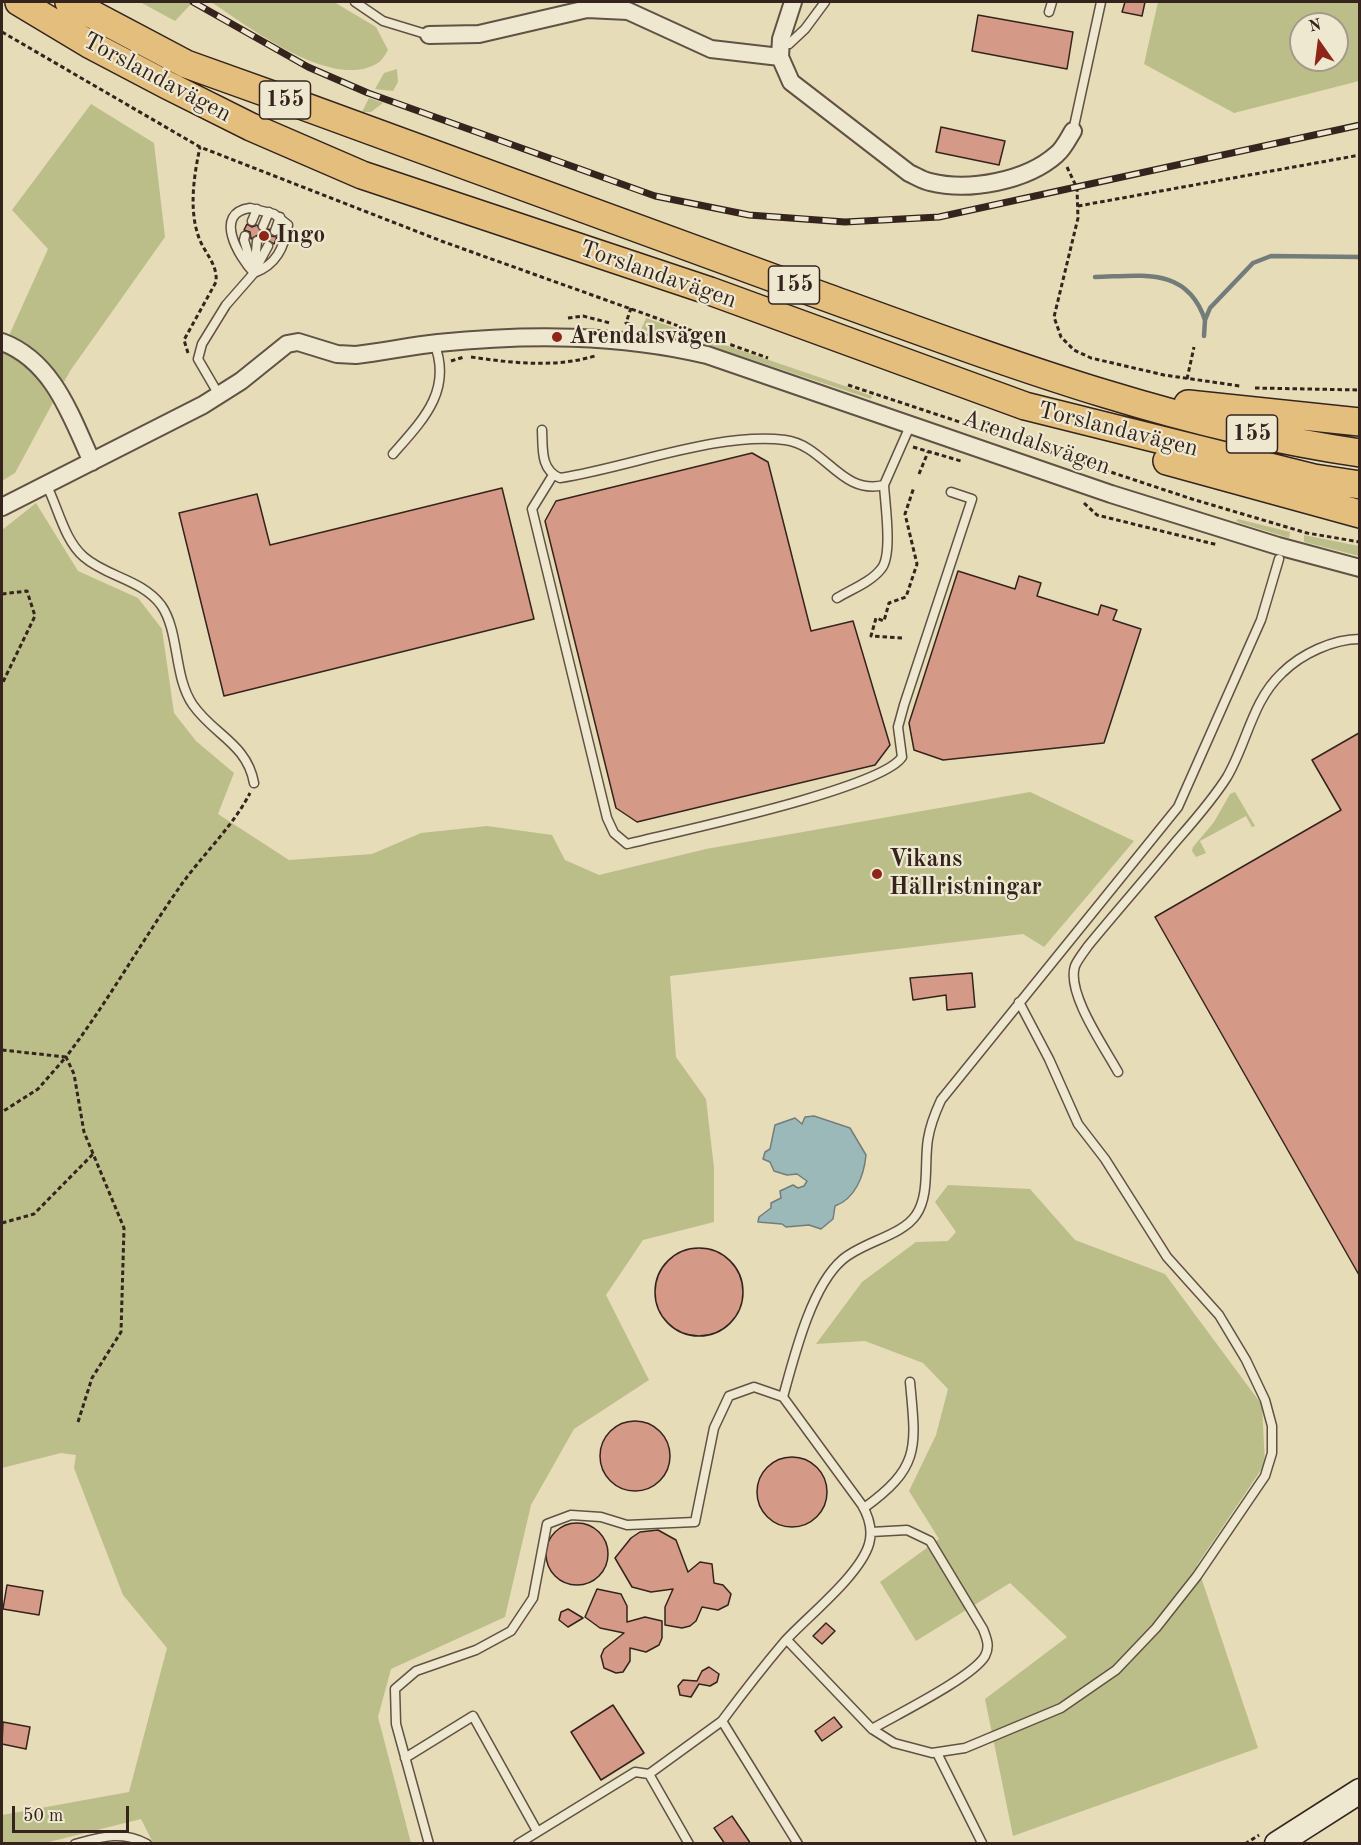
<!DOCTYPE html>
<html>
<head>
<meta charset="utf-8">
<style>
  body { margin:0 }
  #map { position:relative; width:1361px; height:1845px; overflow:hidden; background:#e6dcb8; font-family:"Old Standard TT",serif }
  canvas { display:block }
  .frame { position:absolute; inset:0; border:3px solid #34241d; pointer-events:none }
  .north { position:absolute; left:1289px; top:12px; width:60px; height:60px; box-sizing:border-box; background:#efe8d1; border:2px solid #a49a89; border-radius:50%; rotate:346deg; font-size:16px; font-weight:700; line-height:24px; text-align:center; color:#34241d }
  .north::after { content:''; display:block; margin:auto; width:21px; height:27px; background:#8f2418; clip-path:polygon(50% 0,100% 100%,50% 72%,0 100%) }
  .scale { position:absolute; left:12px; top:1806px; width:117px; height:27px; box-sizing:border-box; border:3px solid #34241d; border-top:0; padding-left:8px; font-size:18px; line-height:21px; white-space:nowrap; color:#34241d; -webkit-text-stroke:4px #efe8d1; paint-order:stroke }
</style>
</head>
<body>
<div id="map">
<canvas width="1361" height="1845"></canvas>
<div class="frame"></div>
<div class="north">N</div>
<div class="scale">50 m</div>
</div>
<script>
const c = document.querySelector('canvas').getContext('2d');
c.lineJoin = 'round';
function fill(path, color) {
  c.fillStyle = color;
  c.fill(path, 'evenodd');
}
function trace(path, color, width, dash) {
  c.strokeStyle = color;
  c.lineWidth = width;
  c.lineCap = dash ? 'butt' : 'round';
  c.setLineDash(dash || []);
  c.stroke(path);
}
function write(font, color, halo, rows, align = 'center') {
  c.font = font + ' "Old Standard TT",serif';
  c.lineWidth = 4.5;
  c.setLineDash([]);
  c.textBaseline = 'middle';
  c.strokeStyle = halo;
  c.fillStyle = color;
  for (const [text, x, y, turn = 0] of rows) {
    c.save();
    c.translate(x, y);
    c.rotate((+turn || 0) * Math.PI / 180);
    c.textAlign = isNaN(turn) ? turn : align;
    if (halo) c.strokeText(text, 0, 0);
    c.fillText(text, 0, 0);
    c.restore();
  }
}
fill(new Path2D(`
  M 140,2 L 193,2 L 175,21 Z
  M 211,2 L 334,2 L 376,27 L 388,50 C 385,55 381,62 376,64 C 330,90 248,26 211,2 Z
  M 1158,2 L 1359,2 L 1359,81 L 1234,113 L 1144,64 ZM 1301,24 L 1337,24 L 1337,60 L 1301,60 Z
  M 397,69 L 398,82 L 393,91 L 375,89 L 384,73 Z
  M 369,98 L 383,103 L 371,112 L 362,112 Z
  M 91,104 L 154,143 L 165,237 L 70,371 L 15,473 L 2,481 L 2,351 L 48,249 L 12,210 Z
  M 646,318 L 842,385 L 872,396 L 871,399 L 683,337 L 641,330 Z
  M 36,503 L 78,571 L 138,598 L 162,629 L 174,713 L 196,741 L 234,773 L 218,814 L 289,860 L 372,854 L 421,833 L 487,826 L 552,835 L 565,860 L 599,875 L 706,849 L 1030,792 L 1134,841 L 1044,947 L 1023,934 L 670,976 L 676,1057 L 706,1099 L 714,1168 L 714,1222 L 643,1240 L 606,1295 L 649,1380 L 574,1429 L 531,1505 L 505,1617 L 391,1669 L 378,1717 L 411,1843 L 153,1843 L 141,1819 L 45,1843 L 2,1843 L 2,1815 L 129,1792 L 167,1648 L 123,1595 L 74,1468 L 76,1455 L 61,1453 L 2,1468 L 2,530 Z
  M 1238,519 L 1290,532 L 1289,538 L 1240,523 L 1236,521 Z
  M 1304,535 L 1359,546 L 1359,556 L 1304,542 Z
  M 1235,792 L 1255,826 L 1252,827 L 1246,816 L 1200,841 L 1206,853 L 1196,857 L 1192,851 L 1193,847 L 1214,822 L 1230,794 Z
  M 948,1185 L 1030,1189 L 1075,1240 L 1165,1274 L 1262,1405 L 1265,1464 L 1197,1565 L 1258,1748 L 1013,1836 L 985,1699 L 1067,1637 L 1010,1583 L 916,1641 L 880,1582 L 939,1539 L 909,1491 L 936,1435 L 948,1389 L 923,1363 L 865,1341 L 816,1344 L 862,1282 L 916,1242 L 948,1241 L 956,1232 L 935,1202 Z`), '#bcbe8a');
const water = new Path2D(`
  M 814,1116 L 850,1128 L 866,1155 C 864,1176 855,1199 835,1206 L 833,1219 L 821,1229 L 809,1225 L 786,1227 L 782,1224 L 758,1222 L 759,1217 L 771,1208 L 771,1203 L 781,1198 L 780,1191 L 793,1185 L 798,1188 L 804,1186 L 807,1181 L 797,1174 L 787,1175 L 774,1171 L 770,1162 L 763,1159 L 765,1152 L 770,1149 L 775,1125 L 795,1118 L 802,1124 L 805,1117 Z`);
fill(water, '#9cb9ba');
trace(water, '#727d7b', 1.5);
trace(new Path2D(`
  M 1095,277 C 1142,276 1187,266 1205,320
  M 1204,336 L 1205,320 L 1210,308 L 1253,263 L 1271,256 L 1360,257`), '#727d7b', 4.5);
const building = new Path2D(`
  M 1125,2 L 1145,2 L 1142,16 L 1122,12 Z
  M 978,15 L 1073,32 L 1067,69 L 972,51 Z
  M 941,127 L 1005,141 L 999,165 L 936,152 Z
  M 247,224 L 252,227 L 257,225 L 261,232 L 269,229 L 271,236 L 277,237 L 274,244 L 268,240 L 263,242 L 258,235 L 251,239 L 250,232 L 244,230 Z
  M 752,453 L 768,462 L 811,631 L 853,621 L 890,745 L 875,765 L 637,822 L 616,808 L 545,521 L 556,501 Z
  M 502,488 L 534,619 L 224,696 L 179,513 L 257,494 L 270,545 Z
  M 958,571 L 1015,589 L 1019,576 L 1041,583 L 1037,596 L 1098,615 L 1101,605 L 1117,610 L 1113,620 L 1141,629 L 1104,743 L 943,760 L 914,750 L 909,723 Z
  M 1359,733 L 1359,1275 L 1155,917 L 1341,810 L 1312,760 Z
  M 972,973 L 975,1007 L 947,1010 L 946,995 L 913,1000 L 910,978 Z
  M655 1292a44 44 0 1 1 88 0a44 44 0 1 1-88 0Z
  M600 1456a35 35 0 1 1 70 0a35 35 0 1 1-70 0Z
  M757 1492a35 35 0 1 1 70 0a35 35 0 1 1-70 0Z
  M546 1554a31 31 0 1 1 62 0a31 31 0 1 1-62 0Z
  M 658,1530 L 676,1540 L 688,1572 L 700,1562 L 712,1564 L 714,1583 L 723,1585 L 731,1594 L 728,1605 L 718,1610 L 702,1607 L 696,1621 L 690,1626 L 682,1628 L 665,1625 L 665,1607 L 673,1589 L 651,1592 L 632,1587 L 615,1558 L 631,1538 L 640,1532 Z
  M 7,1585 L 43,1591 L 39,1615 L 3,1609 Z
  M 597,1589 L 621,1594 L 627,1606 L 627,1622 L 645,1617 L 662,1621 L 662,1638 L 659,1645 L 646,1652 L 630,1648 L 630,1661 L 623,1672 L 616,1673 L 604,1668 L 601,1656 L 604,1649 L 624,1633 L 600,1628 L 585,1617 Z
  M 568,1609 L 583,1618 L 568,1627 L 559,1620 L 561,1612 Z
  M 826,1623 L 835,1631 L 822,1644 L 813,1636 Z
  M 709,1667 L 719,1674 L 717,1682 L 710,1686 L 699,1684 L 691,1697 L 680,1695 L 678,1686 L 683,1680 L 697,1681 L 702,1671 Z
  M 613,1705 L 644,1753 L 601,1780 L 571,1732 Z
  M 834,1717 L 842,1727 L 822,1741 L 815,1731 Z
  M 3,1722 L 30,1727 L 26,1749 L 2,1744 Z
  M 732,1816 L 751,1844 L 725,1844 L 714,1828 Z`);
fill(building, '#d49987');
trace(building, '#34241d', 1.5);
const lane = new Path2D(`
  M 355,2 L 383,21 L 429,35
  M 1049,12 L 1052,2
  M 781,39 L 789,44 L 805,29 L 825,2
  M 1073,131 L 1101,2
  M 250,208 L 274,214 L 288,225 C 284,248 276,265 254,273 C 238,256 213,213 250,208 Z
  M 252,221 L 257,209
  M 263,226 L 269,212
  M 275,231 L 280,217
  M 245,236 L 244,240 L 252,267
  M 255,270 L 268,246
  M 219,395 L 198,359 L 202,344 L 226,305 L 254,273 L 257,241
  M 542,430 C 543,448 540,470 560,478 C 631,467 715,432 785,440 C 825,445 841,496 884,485 L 910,426
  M 393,454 C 423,420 453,390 434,343
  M 553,475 L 532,509 L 607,818 L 614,833 L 627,844 C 675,832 881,789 902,757 L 898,727 L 904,705 L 972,499 L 951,492
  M 46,484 C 58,507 64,540 84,557 C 107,577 141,579 161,605 C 180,632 173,676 193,705 C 214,735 247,744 254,783
  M 837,598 C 852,589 871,582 881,569 C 893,556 885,504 884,485
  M 1118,1072 C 1105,1048 1066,993 1075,966 C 1078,959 1084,952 1088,946 C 1116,912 1145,879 1173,845 C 1192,823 1212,801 1227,777 C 1247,743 1252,701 1282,673 C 1301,654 1333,639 1360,639
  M 783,1397 C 794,1357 811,1287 842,1260 C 862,1242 902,1236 916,1215 C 930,1195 924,1162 928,1139 C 930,1126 935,1113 941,1100 L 1178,807 L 1261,620 L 1279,559
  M 864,1508 C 921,1467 916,1447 910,1382
  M 871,1532 L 907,1530 L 930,1541 L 983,1629 C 987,1639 990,1647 985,1656 C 973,1677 896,1715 872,1729
  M 787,1640 L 872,1729 L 894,1743 L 932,1753 L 965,1748 L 1061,1708 L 1116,1670 L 1156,1628 L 1197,1576 L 1265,1476 L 1272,1453 L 1272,1426 L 1265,1400 L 1246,1360 L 1219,1315 L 1167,1257 L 1105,1159 L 1078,1124 L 1049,1059 L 1019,1002
  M 937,1753 L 982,1843
  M 405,1758 L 473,1716 L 537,1831
  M 75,1844 C 101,1837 122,1830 147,1844
  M 429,1844 L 396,1724 L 395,1689 L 416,1671 L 476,1650 L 511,1631 L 533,1598 L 547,1524 L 571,1515 L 601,1517 L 627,1525 L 695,1522 L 714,1428 L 729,1396 L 754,1387 L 783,1397 L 862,1505 C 869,1517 873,1530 869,1544 C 860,1575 808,1616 785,1641 C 763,1667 742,1694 722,1721 L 798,1844
  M 518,1844 L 635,1772 L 649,1774
  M 689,1844 L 649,1774 L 722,1721`);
const street = new Path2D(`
  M 429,35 L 479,34 L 587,9 L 628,11 L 711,49 L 780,57 L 781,39 L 793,2
  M 780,57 L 791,82 L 909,173 C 916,176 923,181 930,182 C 969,192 1027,181 1057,154 C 1064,148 1068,139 1073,131
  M 2,342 C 53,361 71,416 92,462
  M 2,507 L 203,405 L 241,381 L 287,344 L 298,342 L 337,354 L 356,355 C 383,352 410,346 438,343 C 528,334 618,334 707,355 L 1111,494 L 1278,546 L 1360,568`);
const secondary = new Path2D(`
  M 1277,1844 L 1360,1791`);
const primary = new Path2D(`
  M 19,2 L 89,44 L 167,85 L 251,127 L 362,175 L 710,291 L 1025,406 L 1314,478 L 1360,485
  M 69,2 L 186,64 C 397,139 607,217 817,294 C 994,358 1172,426 1360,453
  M 1188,404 L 1360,422
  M 1167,461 L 1360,514`);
trace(lane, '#605244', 11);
trace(street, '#605244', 20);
trace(secondary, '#34241d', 27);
trace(primary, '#34241d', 30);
trace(new Path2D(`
  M 2,32 L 200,147 L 444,242 L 768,358
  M 1067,167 L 1077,188 L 1078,218 L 1054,317 L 1061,337 L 1074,350 L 1091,358 L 1164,375 L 1240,386
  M 1078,206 L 1360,155
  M 631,308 L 626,323 L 633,325
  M 568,318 L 583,316 L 610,323
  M 188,353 L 184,340 L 216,282 C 218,263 203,252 198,235 C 189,208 194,175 200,147
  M 471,357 C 513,363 554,368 595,356
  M 451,361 L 464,357
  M 1187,379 L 1194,347
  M 848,385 L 1192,499 L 1307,533 L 1360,542
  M 1255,388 L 1360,390
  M 913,447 L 961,461
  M 919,474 L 928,452
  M 1084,503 L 1097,515 L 1218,545
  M 2,594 L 27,591 L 35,616 L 2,684
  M 902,638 L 871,636 L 876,618 L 884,621 L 889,603 L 906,597 L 917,564 L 905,514 L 914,487
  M 2,1050 L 66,1057 L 38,1089 L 2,1112
  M 2,1223 L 34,1214 L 93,1154
  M 78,1422 L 92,1378 L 121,1332 L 124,1228 L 84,1132 L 74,1074 L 66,1057 C 107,1003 140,944 179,888 C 201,856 232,828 250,793
  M 1245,1844 L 1259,1835`), '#34241d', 3, [4.5, 3]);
trace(lane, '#efe8d1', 8);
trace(street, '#efe8d1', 16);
trace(secondary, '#efe8d1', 24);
trace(primary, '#e3be7c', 27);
const rail = new Path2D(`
  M 193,2 L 308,67 L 368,93 L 655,196 L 749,215 L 845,222 L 939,217 L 1360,125`);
trace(rail, '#34241d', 7);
trace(rail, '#efe8d1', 4.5, [14]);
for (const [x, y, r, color] of [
  [264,236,6,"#8f2418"],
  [557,337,6,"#8f2418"],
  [877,874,6,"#8f2418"]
]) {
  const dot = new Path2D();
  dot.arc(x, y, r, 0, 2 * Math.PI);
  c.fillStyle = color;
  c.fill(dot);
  trace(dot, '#efe8d1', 2);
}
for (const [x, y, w] of [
  [285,100,51],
  [794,285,51],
  [1252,434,51]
]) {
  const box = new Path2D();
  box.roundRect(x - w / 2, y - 19, w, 38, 4.5);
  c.fillStyle = '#efe8d1';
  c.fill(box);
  trace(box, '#34241d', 1.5);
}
write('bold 22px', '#34241d', null, [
  ["155",285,100],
  ["155",794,285],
  ["155",1252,434]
]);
write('24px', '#34241d', '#efe8d1', [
  ["Torslandavägen",157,78,28],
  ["Torslandavägen",658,275,19],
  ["Torslandavägen",1118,430,14],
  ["Arendalsvägen",1036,443,19]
]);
write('bold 24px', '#34241d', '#efe8d1', [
  ["Ingo",276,236],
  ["Arendalsvägen",569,337],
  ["Vikans",889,860],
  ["Hällristningar",889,888]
], 'left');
</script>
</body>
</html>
